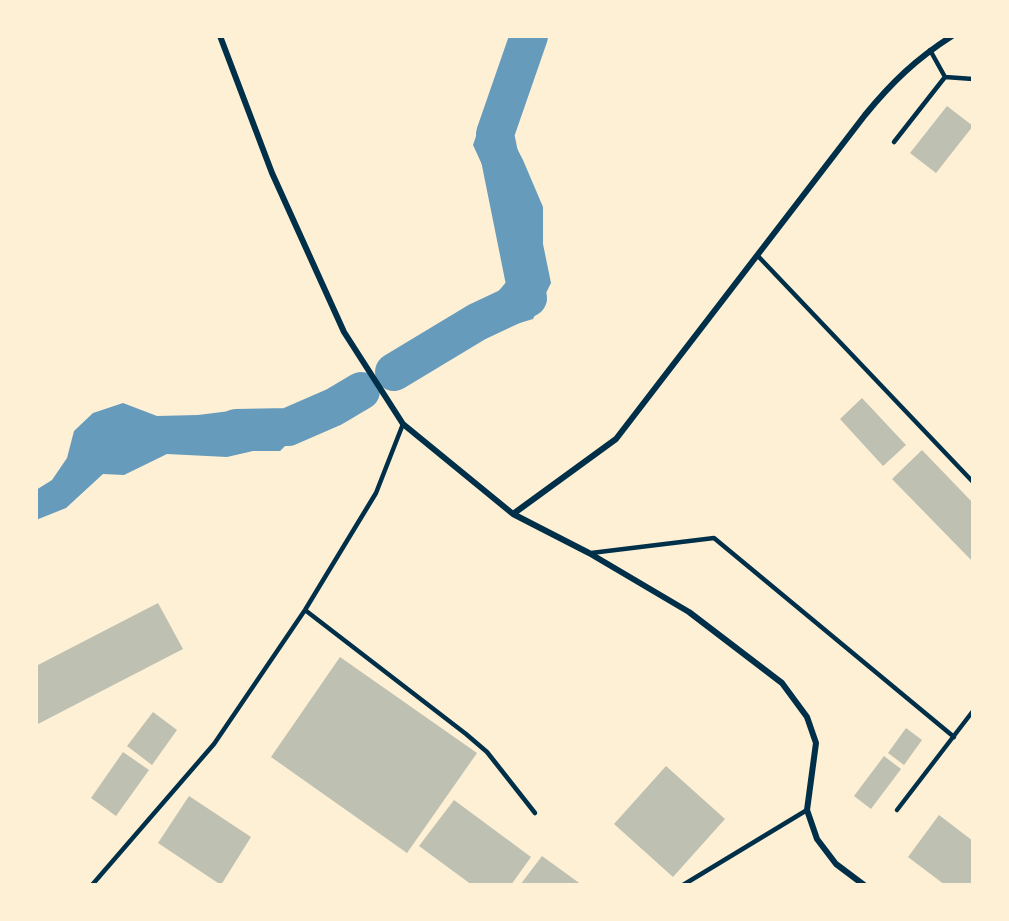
<!DOCTYPE html>
<html>
<head>
<meta charset="utf-8">
<style>
  body { margin:0 }
  #map { position:relative; width:1009px; height:921px; overflow:hidden; background:#fdf0d5; font-family:Lato,sans-serif }
  canvas { display:block }
  .frame { position:absolute; inset:0; border:38px solid #fdf0d5; pointer-events:none }
</style>
</head>
<body>
<div id="map">
<canvas width="1009" height="921"></canvas>
<div class="frame"></div>
</div>
<script>
const c = document.querySelector('canvas').getContext('2d');
c.lineJoin = 'round';
function fill(path, color) {
  c.fillStyle = color;
  c.fill(path, 'evenodd');
}
function trace(path, color, width, dash) {
  c.strokeStyle = color;
  c.lineWidth = width;
  c.lineCap = dash ? 'butt' : 'round';
  c.setLineDash(dash || []);
  c.stroke(path);
}
fill(new Path2D(`
  M 510,36 L 544,36 L 538,54 L 506,98 L 505,125 L 523,160 L 543,207 L 543,244 L 551,283 L 533,319 L 480,335 L 460,318 L 490,301 L 514,273 L 517,241 L 473,145 Z
  M 123,403 L 157,416 L 198,415 L 230,411 L 272,416 L 278,415 L 293,438 L 280,451 L 253,451 L 227,457 L 167,454 L 124,475 L 103,474 L 66,508 L 36,520 L 36,490 L 52,480 L 67,458 L 74,431 L 93,413 Z`), '#669bbc');
trace(new Path2D(`
  M 394,372 L 477,322 L 528,298 L 495,134 L 529,36
  M 236,428 L 288,427 L 334,407 L 361,391`), '#669bbc', 38);
fill(new Path2D(`
  M 947,106 L 973,126 L 936,173 L 910,153 Z
  M 862,398 L 906,445 L 883,466 L 840,419 Z
  M 922,450 L 973,503 L 973,562 L 892,479 Z
  M 158,603 L 183,649 L 36,725 L 36,666 Z
  M 340,657 L 477,753 L 407,853 L 271,757 Z
  M 153,712 L 177,730 L 152,765 L 127,746 Z
  M 906,728 L 922,740 L 904,765 L 888,753 Z
  M 123,752 L 149,770 L 116,816 L 91,798 Z
  M 884,756 L 901,769 L 871,809 L 854,796 Z
  M 666,766 L 725,819 L 673,877 L 614,824 Z
  M 189,796 L 251,837 L 221,885 L 158,843 Z
  M 454,800 L 531,857 L 511,885 L 472,885 L 419,846 Z
  M 939,815 L 973,841 L 973,885 L 945,885 L 908,857 Z
  M 542,856 L 582,885 L 520,885 Z`), '#bec0b2');
trace(new Path2D(`
  M 945,77 L 973,79
  M 894,142 L 945,77 L 930,50
  M 757,255 L 973,482
  M 591,553 L 714,538 L 954,737
  M 305,610 L 466,734 L 487,752 L 535,813
  M 897,810 L 973,711
  M 92,885 L 214,744 L 305,610 L 376,493 L 403,424
  M 683,885 L 807,810`), '#003049', 4.5);
trace(new Path2D(`
  M 220,36 L 272,173 L 344,332 L 403,424 L 513,514 L 589,553 L 689,612 L 782,683 L 807,717 L 816,743 L 807,810 L 817,839 L 836,864 L 864,885
  M 513,514 L 616,439 L 865,115 C 892,82 916,59 952,36`), '#003049', 6);
</script>
</body>
</html>
